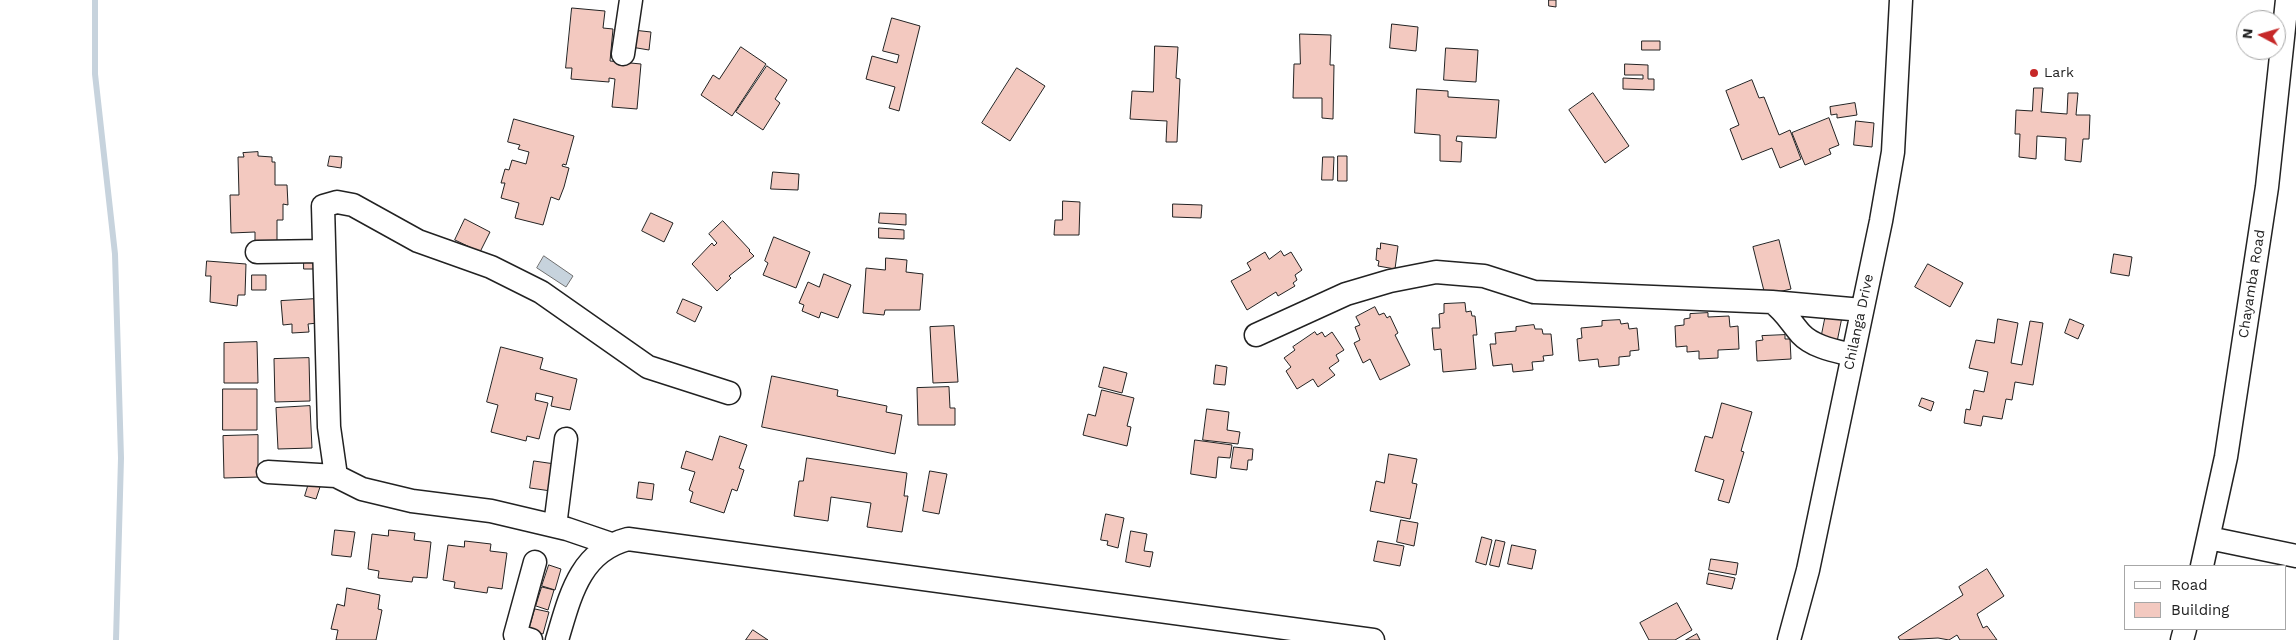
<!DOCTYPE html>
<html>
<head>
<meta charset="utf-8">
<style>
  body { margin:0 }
  #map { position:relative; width:2296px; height:640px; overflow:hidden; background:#fff; font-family:"Work Sans",sans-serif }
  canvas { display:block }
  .legend { position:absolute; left:2124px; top:565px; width:162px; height:65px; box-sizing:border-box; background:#fff; border:1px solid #a7a7a7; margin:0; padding:6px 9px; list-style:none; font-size:15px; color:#222 }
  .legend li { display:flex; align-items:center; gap:10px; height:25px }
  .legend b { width:25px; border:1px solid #a7a7a7 }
  .north { position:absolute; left:2236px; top:10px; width:50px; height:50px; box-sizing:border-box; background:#fff; border:1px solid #a7a7a7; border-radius:50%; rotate:276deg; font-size:14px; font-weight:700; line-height:20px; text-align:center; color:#222 }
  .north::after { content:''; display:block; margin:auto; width:18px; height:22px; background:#c62828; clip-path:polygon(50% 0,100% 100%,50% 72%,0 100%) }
</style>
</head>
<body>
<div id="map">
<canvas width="2296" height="640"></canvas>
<ul class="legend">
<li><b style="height:6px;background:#fff"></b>Road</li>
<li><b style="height:14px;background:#f3c9c0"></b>Building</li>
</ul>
<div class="north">N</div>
</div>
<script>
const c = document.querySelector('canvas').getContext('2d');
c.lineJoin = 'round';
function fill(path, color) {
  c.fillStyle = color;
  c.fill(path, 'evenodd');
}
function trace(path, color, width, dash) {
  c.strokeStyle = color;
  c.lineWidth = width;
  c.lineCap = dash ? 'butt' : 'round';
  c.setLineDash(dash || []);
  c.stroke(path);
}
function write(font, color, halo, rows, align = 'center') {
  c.font = font + ' "Work Sans",sans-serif';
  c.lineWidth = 4;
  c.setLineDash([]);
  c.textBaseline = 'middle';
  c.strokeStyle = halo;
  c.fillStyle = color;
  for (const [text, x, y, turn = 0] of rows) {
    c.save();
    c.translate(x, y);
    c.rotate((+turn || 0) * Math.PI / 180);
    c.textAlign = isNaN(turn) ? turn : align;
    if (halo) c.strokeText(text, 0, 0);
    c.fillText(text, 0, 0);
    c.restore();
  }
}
const water = new Path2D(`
  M 544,256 L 573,276 L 566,287 L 537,268 Z`);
fill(water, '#c7d3dd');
trace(water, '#6f6f6f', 1);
trace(new Path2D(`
  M 95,0 L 95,74 L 115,254 L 121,458 L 116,640`), '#c7d3dd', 6);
const building = new Path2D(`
  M 1549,0 L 1556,0 L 1556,7 L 1549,6 Z
  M 572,8 L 605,11 L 603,28 L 613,29 L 610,61 L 641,64 L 637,109 L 612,107 L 615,79 L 609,78 L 609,82 L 571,79 L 572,68 L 566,68 Z
  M 892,18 L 920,26 L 899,111 L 889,108 L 895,87 L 866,79 L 872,56 L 897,63 L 899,55 L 883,51 Z
  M 1392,24 L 1418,27 L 1416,51 L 1390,48 Z
  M 633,30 L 651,32 L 649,50 L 631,47 Z
  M 1300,34 L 1331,35 L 1330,65 L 1334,65 L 1333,119 L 1322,118 L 1322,98 L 1293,98 L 1294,64 L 1300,64 Z
  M 1642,41 L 1660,41 L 1660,50 L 1642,50 Z
  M 1155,46 L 1178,47 L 1176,78 L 1180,79 L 1177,142 L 1166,142 L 1167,121 L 1130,119 L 1132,91 L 1153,92 Z
  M 741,47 L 766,64 L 732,116 L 701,95 L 713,75 L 719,79 Z
  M 1446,48 L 1478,50 L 1476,82 L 1444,80 Z
  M 1625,64 L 1648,65 L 1648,79 L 1654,79 L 1654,90 L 1623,89 L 1623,78 L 1643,79 L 1643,75 L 1625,75 Z
  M 767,66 L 787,80 L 775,99 L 780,103 L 763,130 L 736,112 Z
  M 1017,68 L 1045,86 L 1010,141 L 982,123 Z
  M 1752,80 L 1759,98 L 1764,97 L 1779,135 L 1790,130 L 1801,159 L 1780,168 L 1772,148 L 1742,160 L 1730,129 L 1739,125 L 1726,91 Z
  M 2034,88 L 2043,88 L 2041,112 L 2067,114 L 2068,93 L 2078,93 L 2076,115 L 2090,115 L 2089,139 L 2083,139 L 2081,162 L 2065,160 L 2066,138 L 2037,136 L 2036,159 L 2019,157 L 2020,134 L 2015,134 L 2016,110 L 2032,111 Z
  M 1417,89 L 1448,91 L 1448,97 L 1499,100 L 1496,138 L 1457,136 L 1456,141 L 1462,142 L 1461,162 L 1440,161 L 1440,135 L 1415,133 Z
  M 1593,93 L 1629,146 L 1605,163 L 1569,110 Z
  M 1855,103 L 1857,115 L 1837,118 L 1837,114 L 1831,115 L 1830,107 Z
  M 1829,118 L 1839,145 L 1829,149 L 1831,154 L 1805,165 L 1792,133 Z
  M 514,119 L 574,136 L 566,165 L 563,164 L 562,166 L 569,168 L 564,187 L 559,200 L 551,197 L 543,225 L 515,218 L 519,203 L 501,198 L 505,183 L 501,183 L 505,169 L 509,170 L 512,160 L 526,164 L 529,152 L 518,149 L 520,145 L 508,142 Z
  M 1856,121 L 1874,123 L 1872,147 L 1854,145 Z
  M 258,152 L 258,156 L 272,157 L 272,162 L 275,162 L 275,185 L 287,185 L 288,205 L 283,204 L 283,220 L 277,220 L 277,244 L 255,244 L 255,232 L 231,233 L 230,195 L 239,195 L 238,157 L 244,157 L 243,153 Z
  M 330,156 L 342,157 L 341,168 L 328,166 Z
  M 1338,156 L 1347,156 L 1347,181 L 1338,181 Z
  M 1323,157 L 1334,157 L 1333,180 L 1322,180 Z
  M 773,172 L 799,174 L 798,190 L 771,189 Z
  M 1063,201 L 1080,202 L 1079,235 L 1054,235 L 1055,220 L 1062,220 Z
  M 1173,204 L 1202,205 L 1201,218 L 1173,217 Z
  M 651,213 L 673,223 L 664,242 L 642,231 Z
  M 880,213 L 906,214 L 906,225 L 879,223 Z
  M 465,219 L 490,232 L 480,252 L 455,240 Z
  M 723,221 L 750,250 L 749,251 L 754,256 L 729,276 L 731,278 L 717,291 L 692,264 L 712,243 L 714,246 L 717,243 L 709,234 Z
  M 879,228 L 904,230 L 904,239 L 879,238 Z
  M 774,237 L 810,252 L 796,288 L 763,275 L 768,263 L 765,261 Z
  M 1779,240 L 1791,289 L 1765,295 L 1753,247 Z
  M 1381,243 L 1398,246 L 1395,269 L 1378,266 L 1379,261 L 1376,260 L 1377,248 L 1380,249 Z
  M 1281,251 L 1284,256 L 1291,252 L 1302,270 L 1295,275 L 1297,280 L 1293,283 L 1295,286 L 1278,296 L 1276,292 L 1247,310 L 1231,281 L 1251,270 L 1247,263 L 1265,252 L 1269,259 Z
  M 2114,254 L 2132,257 L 2129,276 L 2111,273 Z
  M 304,257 L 314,257 L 314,269 L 304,269 Z
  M 886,258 L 907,260 L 906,272 L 923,274 L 920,310 L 885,310 L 884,315 L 863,313 L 866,268 L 885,270 Z
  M 207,261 L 246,264 L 245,295 L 238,295 L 237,306 L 210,302 L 211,276 L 206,276 Z
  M 1928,264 L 1963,283 L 1950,307 L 1915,287 Z
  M 824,274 L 851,285 L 838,318 L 821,312 L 819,318 L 802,311 L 804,305 L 799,303 L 808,282 L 819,287 Z
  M 252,275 L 266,275 L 266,290 L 252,290 Z
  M 316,299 L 318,323 L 308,324 L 309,332 L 292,333 L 292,324 L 283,325 L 281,301 Z
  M 683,299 L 702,307 L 695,322 L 677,313 Z
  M 1465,303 L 1466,312 L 1471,311 L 1472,316 L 1475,316 L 1477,335 L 1473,335 L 1476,369 L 1443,372 L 1441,349 L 1434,350 L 1432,328 L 1440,328 L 1439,314 L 1444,313 L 1444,304 Z
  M 1375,307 L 1379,315 L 1384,313 L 1387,318 L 1390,316 L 1398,333 L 1395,335 L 1410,365 L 1380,380 L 1370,359 L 1363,363 L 1354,343 L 1360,340 L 1355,327 L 1360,325 L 1356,317 Z
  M 1708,313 L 1708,317 L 1729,316 L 1730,327 L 1738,326 L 1739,349 L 1718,350 L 1718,358 L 1699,359 L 1699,351 L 1687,352 L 1687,346 L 1676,347 L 1675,326 L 1684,325 L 1684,319 L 1690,318 L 1690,314 Z
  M 1826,314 L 1842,317 L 1837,342 L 1821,339 Z
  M 1998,319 L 2018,323 L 2011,363 L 2022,365 L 2030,321 L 2043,323 L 2033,385 L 2015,382 L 2012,400 L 2006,399 L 2002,419 L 1983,416 L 1981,426 L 1964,423 L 1966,409 L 1970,410 L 1974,390 L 1984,392 L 1988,372 L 1969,368 L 1976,340 L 1994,343 Z
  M 2070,319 L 2084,325 L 2078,339 L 2065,333 Z
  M 1620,320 L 1621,324 L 1628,323 L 1629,329 L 1637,328 L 1639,350 L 1630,351 L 1630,356 L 1619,357 L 1619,365 L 1599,367 L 1598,359 L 1579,361 L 1577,339 L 1582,338 L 1581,328 L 1602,326 L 1602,321 Z
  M 1534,325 L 1535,329 L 1542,329 L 1543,334 L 1551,334 L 1553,355 L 1543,356 L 1544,361 L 1532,362 L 1533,370 L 1513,372 L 1512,364 L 1493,366 L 1490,344 L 1496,344 L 1495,333 L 1516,331 L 1516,327 Z
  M 954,326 L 958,382 L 933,383 L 930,327 Z
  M 1315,332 L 1317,335 L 1322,332 L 1325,337 L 1332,332 L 1344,350 L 1336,355 L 1339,361 L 1329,368 L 1335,375 L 1318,387 L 1313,379 L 1297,389 L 1286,371 L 1291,367 L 1284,358 L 1295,350 L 1293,347 Z
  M 1785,335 L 1785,339 L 1790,339 L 1791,359 L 1757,361 L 1756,341 L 1763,340 L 1762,336 Z
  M 257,342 L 258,383 L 224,383 L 224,343 Z
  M 501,347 L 543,358 L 540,369 L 577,379 L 570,410 L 551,406 L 553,397 L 536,393 L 535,400 L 548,403 L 539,439 L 527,436 L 526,441 L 491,432 L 498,405 L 487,402 Z
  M 309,358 L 310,401 L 275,402 L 274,359 Z
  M 1216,365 L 1227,367 L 1225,385 L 1214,384 Z
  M 1104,367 L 1127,373 L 1122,393 L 1099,387 Z
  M 772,376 L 838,390 L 837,396 L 887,406 L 886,412 L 902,415 L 895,454 L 762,427 Z
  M 949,387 L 950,408 L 955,408 L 955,425 L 918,425 L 917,388 Z
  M 223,389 L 257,389 L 257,430 L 223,430 Z
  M 1102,390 L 1134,398 L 1127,426 L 1131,427 L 1127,446 L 1083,435 L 1088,414 L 1095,416 Z
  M 1922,398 L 1934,402 L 1931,411 L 1919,406 Z
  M 1722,403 L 1752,412 L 1741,451 L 1744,452 L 1729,503 L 1718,500 L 1724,480 L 1695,471 L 1705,436 L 1712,438 Z
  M 310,406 L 312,448 L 278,449 L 276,408 Z
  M 1207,409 L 1229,412 L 1227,430 L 1240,432 L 1238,444 L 1203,440 Z
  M 258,435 L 258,477 L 224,478 L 223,436 Z
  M 720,436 L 747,445 L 739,468 L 744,470 L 737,491 L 732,489 L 724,513 L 690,502 L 693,492 L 689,490 L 695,472 L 681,468 L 686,451 L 712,460 Z
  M 1195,440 L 1232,445 L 1230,458 L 1218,457 L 1216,478 L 1191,474 Z
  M 1234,447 L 1253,449 L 1252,460 L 1248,460 L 1247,470 L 1231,468 Z
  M 1389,454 L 1417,459 L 1412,483 L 1417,484 L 1410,519 L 1370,511 L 1376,481 L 1384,483 Z
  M 807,458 L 907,473 L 904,496 L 908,496 L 902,532 L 867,527 L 871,503 L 831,497 L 828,521 L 794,516 L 799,481 L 803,481 Z
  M 534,461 L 555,464 L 551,491 L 530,488 Z
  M 930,471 L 947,474 L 939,514 L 923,511 Z
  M 639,482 L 654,484 L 652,500 L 637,498 Z
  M 309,483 L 320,487 L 316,499 L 305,496 Z
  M 1106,514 L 1124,518 L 1118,548 L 1107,545 L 1108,541 L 1101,540 Z
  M 1401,520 L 1418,523 L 1414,546 L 1397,542 Z
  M 335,530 L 355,532 L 351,557 L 332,555 Z
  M 389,530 L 415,533 L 414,540 L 431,542 L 427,578 L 413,577 L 412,582 L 378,578 L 379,571 L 368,569 L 372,534 L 388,536 Z
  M 1131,531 L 1147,534 L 1144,551 L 1153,552 L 1150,567 L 1126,562 Z
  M 1482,537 L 1492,540 L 1486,565 L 1476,562 Z
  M 1496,540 L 1505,542 L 1499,567 L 1490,565 Z
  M 465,541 L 491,544 L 490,551 L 507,553 L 502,589 L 488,587 L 487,593 L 454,588 L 455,582 L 443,580 L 448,545 L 464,547 Z
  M 1378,541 L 1404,546 L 1400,566 L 1374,561 Z
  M 1512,545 L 1536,550 L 1532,569 L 1508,564 Z
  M 1711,559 L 1738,563 L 1736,575 L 1709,570 Z
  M 549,565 L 561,569 L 555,590 L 542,586 Z
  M 1987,569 L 2004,596 L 1977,614 L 1983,628 L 1987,626 L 1997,640 L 1960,640 L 1957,635 L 1949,640 L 1938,638 L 1900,640 L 1898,637 L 1963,595 L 1959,587 Z
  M 1709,573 L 1735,578 L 1732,589 L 1707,584 Z
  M 542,587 L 554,590 L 548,610 L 536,606 Z
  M 347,588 L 380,595 L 378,609 L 382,610 L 376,640 L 336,640 L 338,630 L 331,629 L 337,604 L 344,606 Z
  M 1677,603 L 1692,630 L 1675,640 L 1649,640 L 1640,623 Z
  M 535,609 L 549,612 L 543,634 L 529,630 Z
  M 753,630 L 768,640 L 746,640 Z
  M 1697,634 L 1700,640 L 1686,640 Z`);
fill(building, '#f3c9c0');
trace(building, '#222', 1);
const minor = new Path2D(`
  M 623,54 L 631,0
  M 257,252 L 323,251
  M 1772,302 C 1785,311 1791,323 1801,334 C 1813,347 1836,351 1852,355
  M 1256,335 L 1346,294 L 1390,281 L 1436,272 L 1484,276 L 1534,292 L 1772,302 L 1862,310
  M 268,472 L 336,476
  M 555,526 L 566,439
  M 2209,538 L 2296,556
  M 611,544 L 567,529 L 491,511 L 412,501 L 362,489 L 336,476 L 329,427 L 323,206 L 337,202 L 353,205 L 418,241 L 491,267 L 541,292 L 648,367 L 729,393
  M 2202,566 L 2226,457 L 2267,187 L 2287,0
  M 531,640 L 515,635 L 535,562
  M 557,640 C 570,597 579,552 628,539 L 1373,640
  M 1789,640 L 1808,570 L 1881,221 L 1893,152 L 1901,0
  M 2182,640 L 2185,629`);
trace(minor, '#222', 25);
trace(minor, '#fff', 22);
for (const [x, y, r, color] of [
  [2034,73,5,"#c62828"]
]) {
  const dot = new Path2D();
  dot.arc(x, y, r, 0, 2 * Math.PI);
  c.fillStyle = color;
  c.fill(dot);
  trace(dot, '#fff', 2);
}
write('14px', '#222', '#fff', [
  ["Lark",2044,73]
], 'left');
write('14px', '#222', '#fff', [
  ["Chayamba Road",2252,284,-81],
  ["Chilanga Drive",1859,322,-78]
]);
</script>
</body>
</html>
